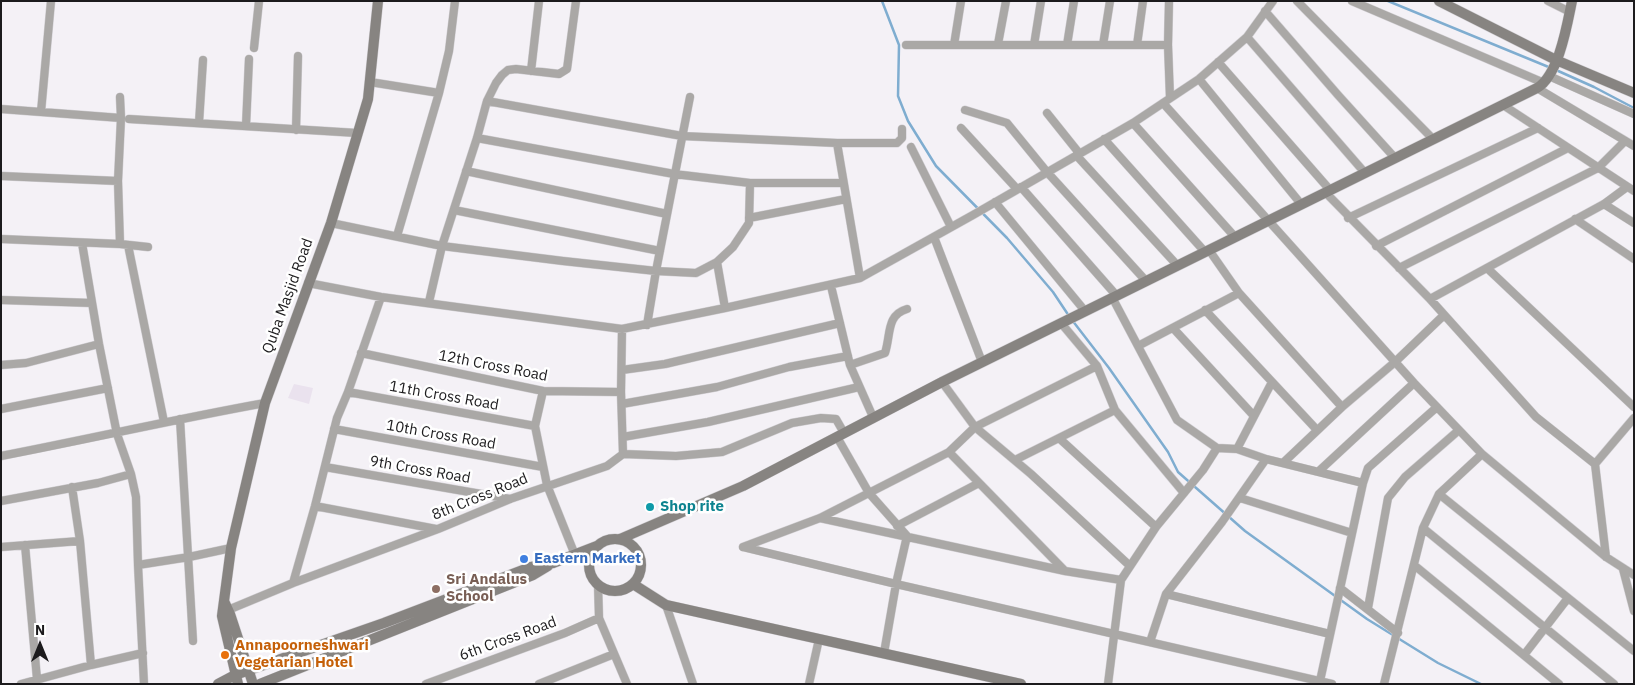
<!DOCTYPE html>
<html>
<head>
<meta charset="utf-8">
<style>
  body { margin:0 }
  #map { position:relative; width:1635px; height:685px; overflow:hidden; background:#f4f1f6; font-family:"IBM Plex Sans",sans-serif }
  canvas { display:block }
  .frame { position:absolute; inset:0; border:2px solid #1c1b1d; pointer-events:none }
  .north { position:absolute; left:15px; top:620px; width:50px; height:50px; -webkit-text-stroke:4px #fff; paint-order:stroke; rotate:0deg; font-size:14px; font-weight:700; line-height:20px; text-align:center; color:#1c1b1d }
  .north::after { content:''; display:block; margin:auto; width:18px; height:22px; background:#1c1b1d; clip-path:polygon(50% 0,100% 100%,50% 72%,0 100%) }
</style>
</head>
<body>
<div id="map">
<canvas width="1635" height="685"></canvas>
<div class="frame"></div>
<div class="north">N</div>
</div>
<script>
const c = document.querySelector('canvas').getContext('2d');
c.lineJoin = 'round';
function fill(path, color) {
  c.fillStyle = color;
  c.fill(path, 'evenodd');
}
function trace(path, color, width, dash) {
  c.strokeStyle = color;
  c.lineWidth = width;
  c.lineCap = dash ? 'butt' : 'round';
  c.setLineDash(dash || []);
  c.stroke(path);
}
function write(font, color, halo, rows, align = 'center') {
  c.font = font + ' "IBM Plex Sans",sans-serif';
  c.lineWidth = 5;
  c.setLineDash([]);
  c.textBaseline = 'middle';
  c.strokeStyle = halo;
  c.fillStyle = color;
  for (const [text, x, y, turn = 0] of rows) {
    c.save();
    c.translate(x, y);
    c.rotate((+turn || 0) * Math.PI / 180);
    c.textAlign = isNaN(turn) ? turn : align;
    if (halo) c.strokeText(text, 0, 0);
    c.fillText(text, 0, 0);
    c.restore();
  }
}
fill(new Path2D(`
  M 294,384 L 313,388 L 309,404 L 288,398 Z`), '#eae2ee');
trace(new Path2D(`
  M 882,1 L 899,45 L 898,96 L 908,121 L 936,166 L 1007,238 L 1053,292 L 1069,316
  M 1388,1 L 1551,68
  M 1556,70 L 1594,87 L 1634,108
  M 1072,320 L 1109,368 L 1168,452 L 1178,472 L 1245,531 L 1367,619 L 1438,663 L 1481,684`), '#7fadd0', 2.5);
const street = new Path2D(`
  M 1169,1 L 1168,45 L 1170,98
  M 1297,1 L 1433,139
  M 1352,1 L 1544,83
  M 1548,1 L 1570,12
  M 1265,11 L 1338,95 L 1395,158
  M 1247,37 L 1365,173
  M 998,44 L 1006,1
  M 906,45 L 1168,45
  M 954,45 L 961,1
  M 1034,45 L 1041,1
  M 1067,45 L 1074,1
  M 1103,45 L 1110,1
  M 1137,45 L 1143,1
  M 254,48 L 259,1
  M 1218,62 L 1330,190
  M 531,71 L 539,1
  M 1549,76 L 1634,114
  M 1199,79 L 1301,204
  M 370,82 L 439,93
  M 1537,88 L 1634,146
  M 120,97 L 121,118 L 118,181 L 120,244
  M 487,101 L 682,136 L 837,143 L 897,143 L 902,138 L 902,129
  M 1163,103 L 1414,383 L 1482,454 L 1606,557 L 1634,575
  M 1503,105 L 1634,191
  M 1,109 L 121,118
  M 965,110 L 1007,123 L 1047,172 L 1146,281
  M 41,112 L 51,1
  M 1047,113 L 1079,153
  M 129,119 L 357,133
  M 199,123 L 203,60
  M 1133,123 L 1235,237
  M 246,126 L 249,59
  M 961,128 L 1017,189
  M 296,130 L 298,56
  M 477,138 L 674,174 L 750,183 L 843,183
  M 1104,139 L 1205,252
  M 837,143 L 860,278
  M 911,147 L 951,227
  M 1076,155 L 1177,265
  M 466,171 L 667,214
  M 1,176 L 118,181
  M 1021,187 L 1116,295
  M 1325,192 L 1430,299 L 1536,417 L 1595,464
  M 995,202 L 1085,311
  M 1604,204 L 1634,223
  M 454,210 L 660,251
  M 749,218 L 846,199
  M 1348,218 L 1538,128
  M 1575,219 L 1634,259
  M 331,223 L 442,246 L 563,261 L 656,271 L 696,273 L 717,262 L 733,247 L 749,223 L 750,183
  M 397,236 L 439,93 L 449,51 L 455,1
  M 934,237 L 982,362
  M 1,239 L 120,244 L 148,247
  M 82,243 L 99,344 L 117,434 L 131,474 L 136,497 L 138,565 L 144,684
  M 128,245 L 164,422
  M 1376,246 L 1568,148
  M 1209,250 L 1239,293 L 1342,407
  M 717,262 L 725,308
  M 1399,268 L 1598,168 L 1625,141
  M 1487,268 L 1634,407
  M 308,283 L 381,297 L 622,329 L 725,308 L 860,278 L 973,215 L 1133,123 L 1199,79 L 1247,37 L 1273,1
  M 831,286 L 850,365 L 873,417
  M 1112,297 L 1177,420 L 1217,448 L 1237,449 L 1266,459 L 1363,483
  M 1430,299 L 1604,204 L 1627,187
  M 1,300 L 92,303
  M 429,302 L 442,246 L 477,138 L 487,101 L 496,83 L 502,75 L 508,70 L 516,69 L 559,74 L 567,69 L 576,1
  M 1205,310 L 1317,430
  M 1061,323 L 1097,366 L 1115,410 L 1184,493
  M 647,325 L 656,271 L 690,97
  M 1173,328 L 1254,416
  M 1138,346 L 1239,293
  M 361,353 L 543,391 L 621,392
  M 1,365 L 26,363 L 99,344
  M 850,365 L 885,353 C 891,335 886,315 907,309
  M 622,370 L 665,364 L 840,323
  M 942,382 L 975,427 L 1031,474 L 1130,566
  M 543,391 L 535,426 L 547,485 L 575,555
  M 348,392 L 535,426
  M 622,404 L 717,387 L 789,367 L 848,356
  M 1,409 L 108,388
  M 180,419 L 193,641
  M 334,429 L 543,467
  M 623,437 L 708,422 L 859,387
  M 837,437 L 869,493 L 907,536 L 896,584 L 884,653
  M 1060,439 L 1156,527
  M 1237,449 L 1272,382
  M 949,452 L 1065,571
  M 623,454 L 676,456 L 722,452 L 792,423 L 821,418 L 836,419 L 844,433
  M 1,456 C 89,439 176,419 265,403
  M 1015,460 L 1115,410
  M 1284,462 L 1342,407 L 1395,362 L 1444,315
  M 325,467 L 510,499
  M 1319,471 L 1414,383
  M 72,487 L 80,541 L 91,665
  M 1439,494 L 1634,651
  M 1240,498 L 1352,533
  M 1,501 L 98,483 L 131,474
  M 315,506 L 436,529
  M 820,518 L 1065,571 L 1121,580
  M 897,526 L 979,483
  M 1423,528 L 1614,684
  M 25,545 L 37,679
  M 1,547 L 80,541
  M 743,547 L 896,584 L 1332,684
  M 743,547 L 820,518 L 949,452 L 975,427 L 1097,366
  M 1606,557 L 1595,464 L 1634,418
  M 138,565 L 189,557 L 231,548
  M 1414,565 L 1559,684
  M 1623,569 L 1634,611
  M 293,583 L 315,506 L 337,418 L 348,392 L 381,297
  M 598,584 L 599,618 L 627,684
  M 1340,588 L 1398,633
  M 1166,594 L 1330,634
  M 666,605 L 693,684
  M 1368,608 L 1388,498 L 1405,477 L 1459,430
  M 228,610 L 293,583 L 438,529 L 510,499 L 607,466 L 623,454 L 621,392 L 622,329
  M 1150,642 L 1166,594 L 1222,522 L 1266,459
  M 1524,655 L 1568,598
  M 1320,681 L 1363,483 L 1368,468 L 1437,407
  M 21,684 L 91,665 L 143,653
  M 426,684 L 565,633 L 599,618
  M 539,684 L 614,654
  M 809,684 L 819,639
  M 1108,684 L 1121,580 L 1156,527 L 1203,470 L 1217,448
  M 1384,684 L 1423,528 L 1439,494 L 1482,454`);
const secondary = new Path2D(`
  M 1439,1 L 1556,60 L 1634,93
  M 620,539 L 743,486 L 942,382 L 1537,88 C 1559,75 1567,25 1572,1
  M589 565a26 26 0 1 1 52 0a26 26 0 1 1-52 0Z
  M 633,584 L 666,605 L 1021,684
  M 224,601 L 230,614 L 253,684
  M 218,684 L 235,675 L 384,623 L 531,567 L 553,563 L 597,546
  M 238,684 L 222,616 L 231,548 L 265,403 L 331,223 L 368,99 L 378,1
  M 260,684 L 533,575 L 548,566`);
trace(street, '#d1cfd3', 9);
trace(secondary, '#d1cfd3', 11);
trace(street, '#aaa8a6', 8);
trace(secondary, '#878481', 10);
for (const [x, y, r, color] of [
  [650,507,5,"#0f9aa8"],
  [524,559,5,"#3f7fe0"],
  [436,589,5,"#8d6e63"],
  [225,655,5,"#e8710a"]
]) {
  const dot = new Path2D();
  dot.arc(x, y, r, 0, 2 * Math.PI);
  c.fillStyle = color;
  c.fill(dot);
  trace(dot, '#fff', 2);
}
write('15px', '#1c1b1d', '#fff', [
  ["Quba Masjid Road",288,296,-70],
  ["12th Cross Road",493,366,11],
  ["11th Cross Road",444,396,10],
  ["10th Cross Road",441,435,10],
  ["9th Cross Road",420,470,10],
  ["8th Cross Road",480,497,-22],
  ["6th Cross Road",508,639,-20]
]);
write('bold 15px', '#0d838f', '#fff', [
  ["Shop rite",660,507]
], 'left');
write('bold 15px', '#366cbe', '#fff', [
  ["Eastern Market",534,559]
], 'left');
write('bold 15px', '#785e54', '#fff', [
  ["Sri Andalus",446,580],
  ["School",446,597]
], 'left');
write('bold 15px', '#c56008', '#fff', [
  ["Annapoorneshwari",235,646],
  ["Vegetarian Hotel",235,663]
], 'left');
</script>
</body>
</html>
